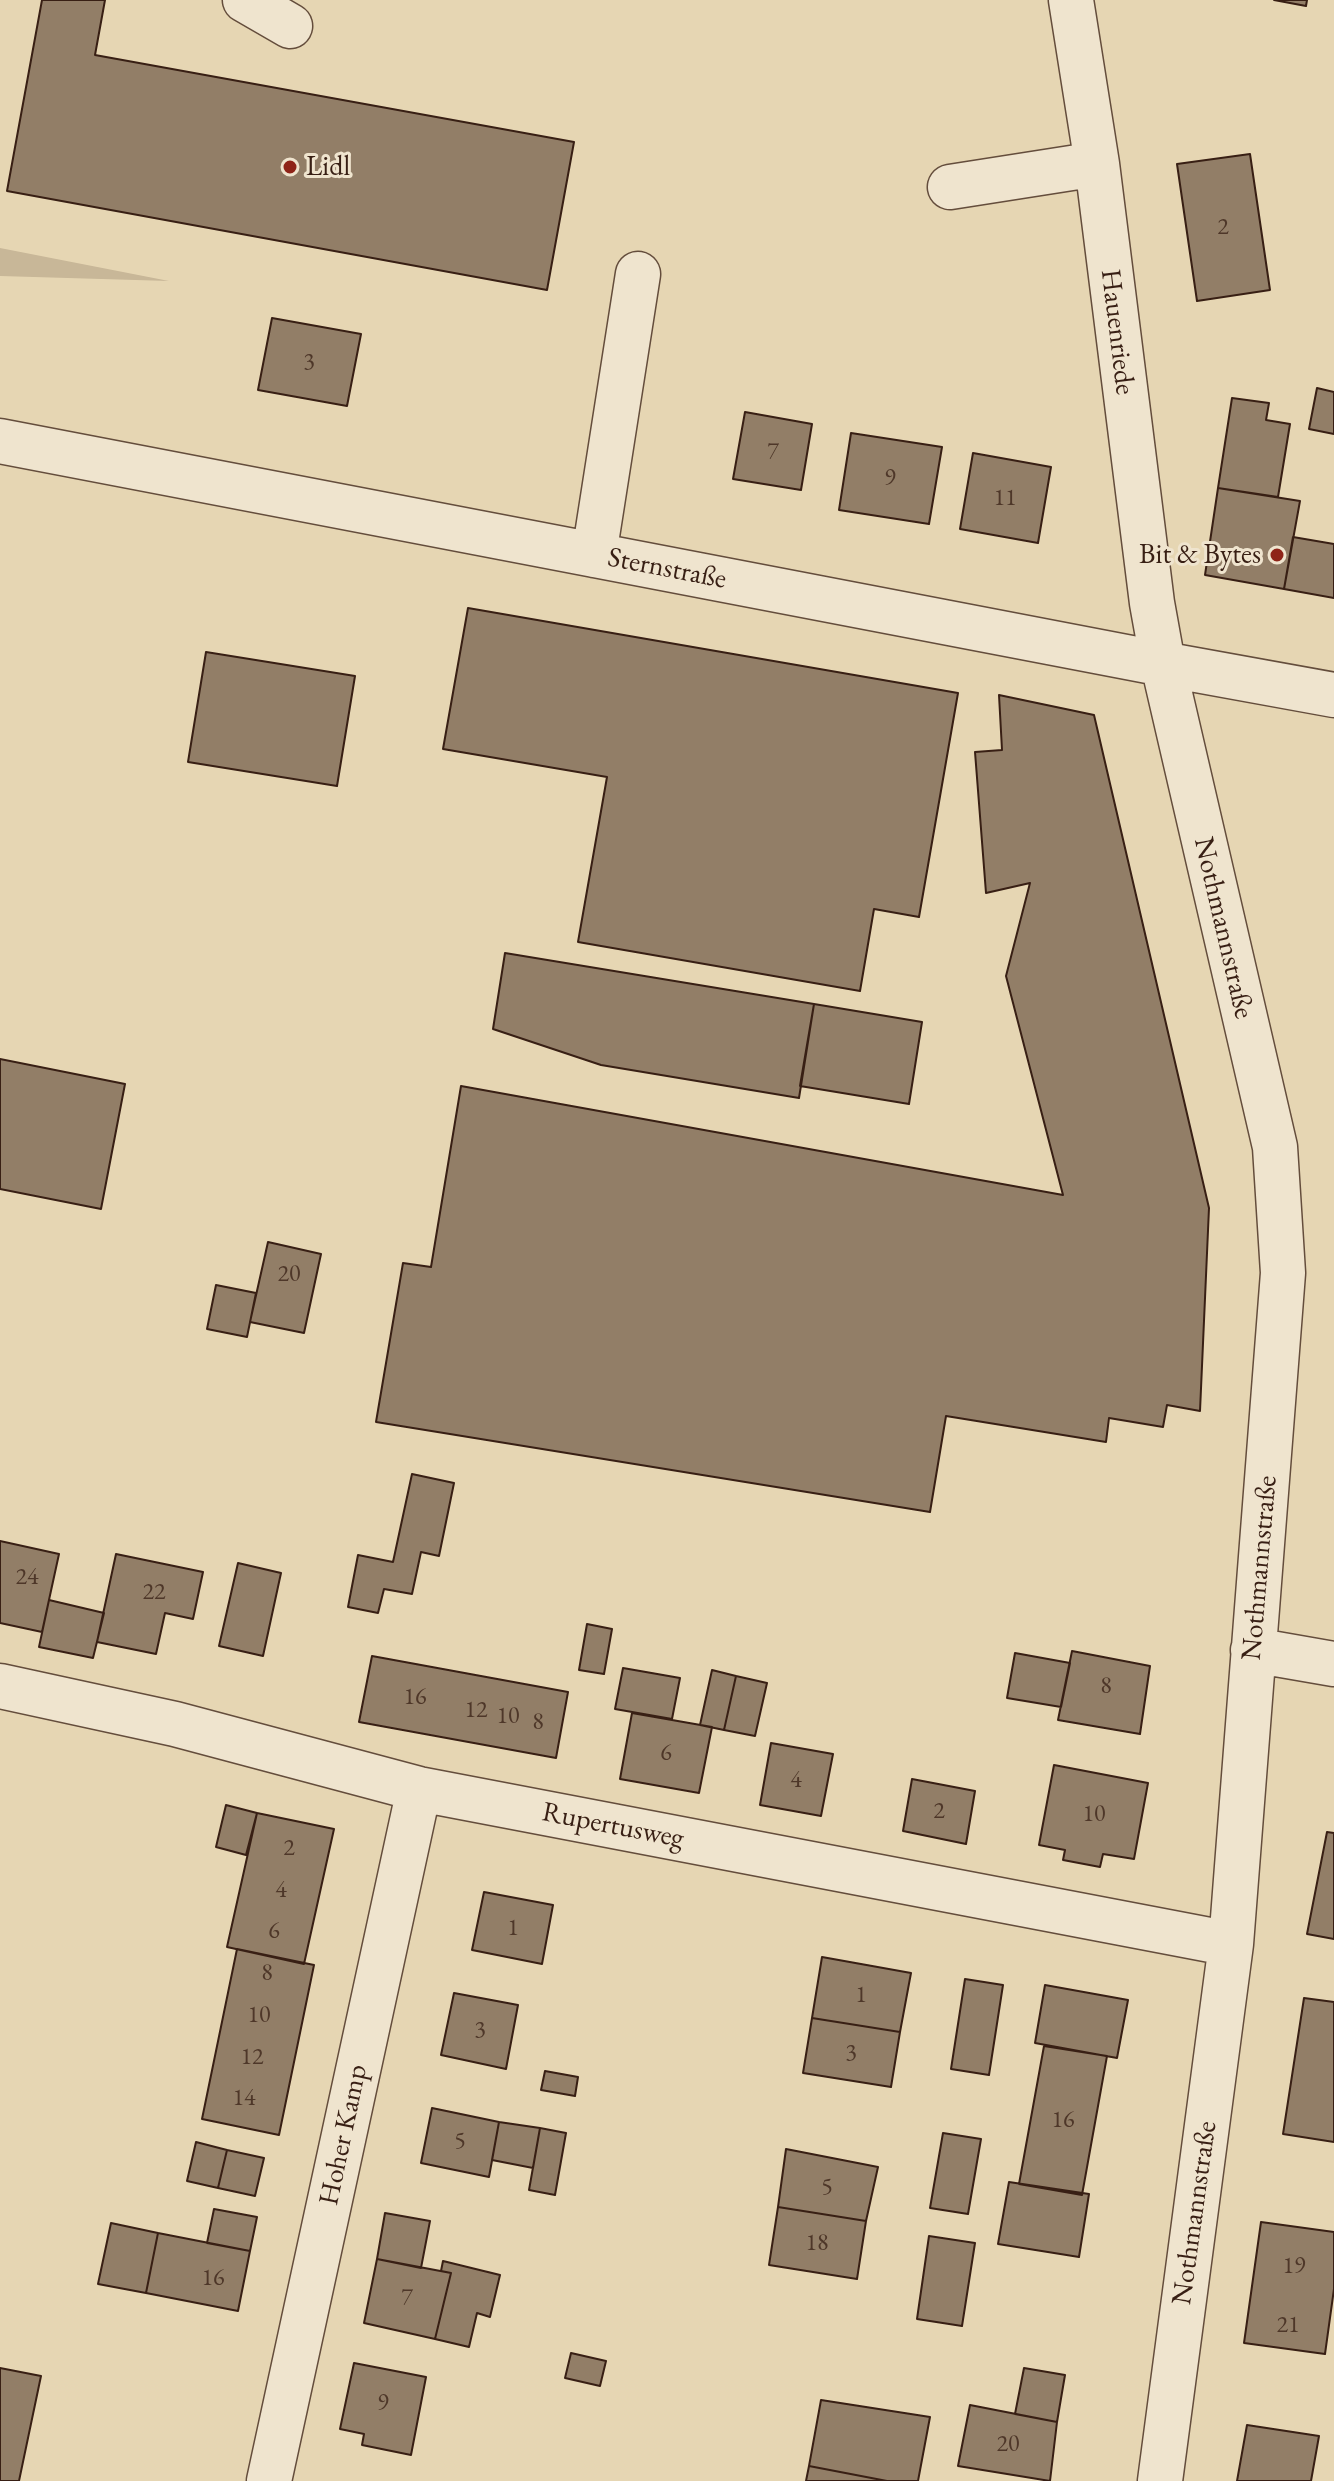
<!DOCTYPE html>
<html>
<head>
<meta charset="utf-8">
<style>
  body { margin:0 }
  canvas { display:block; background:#e6d6b3 }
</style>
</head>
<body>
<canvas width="1334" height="2481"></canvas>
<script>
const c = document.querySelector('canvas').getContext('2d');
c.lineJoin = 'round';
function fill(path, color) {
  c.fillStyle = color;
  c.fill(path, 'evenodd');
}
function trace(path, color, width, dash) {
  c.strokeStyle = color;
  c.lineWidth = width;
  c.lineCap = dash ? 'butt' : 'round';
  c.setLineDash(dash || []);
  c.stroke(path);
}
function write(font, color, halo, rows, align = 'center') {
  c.font = font + ' "EB Garamond",serif';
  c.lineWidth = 6;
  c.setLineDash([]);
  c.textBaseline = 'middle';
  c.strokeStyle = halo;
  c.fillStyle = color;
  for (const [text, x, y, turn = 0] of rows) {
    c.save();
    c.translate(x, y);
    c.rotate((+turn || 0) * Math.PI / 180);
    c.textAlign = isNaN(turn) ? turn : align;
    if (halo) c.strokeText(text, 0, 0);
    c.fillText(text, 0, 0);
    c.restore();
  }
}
fill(new Path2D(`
  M 0,248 L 169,281 L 0,276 Z`), '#c8b798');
const building = new Path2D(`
  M 42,0 L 105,0 L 95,55 L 574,142 L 547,290 L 7,191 Z
  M 1274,0 L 1307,0 L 1306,6 Z
  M 1250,154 L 1270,290 L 1197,301 L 1177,164 Z
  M 272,318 L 361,334 L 347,406 L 258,390 Z
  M 1317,388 L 1334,392 L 1334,434 L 1309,429 Z
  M 1232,398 L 1269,403 L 1266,420 L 1290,424 L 1278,497 L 1218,488 Z
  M 745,412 L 812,424 L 801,490 L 733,479 Z
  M 851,433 L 942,447 L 929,524 L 839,510 Z
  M 973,453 L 1051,467 L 1038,543 L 960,529 Z
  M 1218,488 L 1300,501 L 1284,589 L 1205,575 Z
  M 1293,537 L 1334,544 L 1334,598 L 1284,589 Z
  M 468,608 L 958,693 L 919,917 L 874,909 L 860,991 L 578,942 L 607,777 L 443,749 Z
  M 206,652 L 355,676 L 337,786 L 188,762 Z
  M 999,695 L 1094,715 L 1209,1208 L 1200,1411 L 1167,1405 L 1163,1427 L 1109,1418 L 1106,1442 L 946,1416 L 930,1512 L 376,1422 L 403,1263 L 431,1267 L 461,1086 L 1063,1195 L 1006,976 L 1030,883 L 986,893 L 975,752 L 1002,750 Z
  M 505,953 L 814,1004 L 799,1098 L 601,1065 L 493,1029 Z
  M 814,1004 L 922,1022 L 909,1104 L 800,1086 Z
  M 0,1059 L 125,1084 L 101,1209 L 0,1189 Z
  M 268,1242 L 321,1254 L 304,1333 L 250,1322 Z
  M 216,1285 L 256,1293 L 247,1337 L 207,1329 Z
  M 412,1474 L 454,1483 L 439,1556 L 421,1552 L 412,1594 L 384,1589 L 378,1613 L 348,1607 L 358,1555 L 393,1562 Z
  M 0,1541 L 59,1554 L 42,1632 L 0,1623 Z
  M 116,1554 L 203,1572 L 193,1619 L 165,1613 L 156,1654 L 97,1642 Z
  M 238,1563 L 281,1573 L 263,1656 L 219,1646 Z
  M 49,1600 L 104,1613 L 93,1658 L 39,1647 Z
  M 587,1624 L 612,1629 L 604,1674 L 579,1670 Z
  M 1072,1651 L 1150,1666 L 1140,1734 L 1058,1720 Z
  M 1015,1653 L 1070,1663 L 1061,1707 L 1007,1698 Z
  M 372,1656 L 568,1692 L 556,1758 L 359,1722 Z
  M 623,1668 L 680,1678 L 672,1719 L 615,1709 Z
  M 712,1670 L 736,1676 L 724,1730 L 700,1725 Z
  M 736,1676 L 767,1683 L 755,1736 L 724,1730 Z
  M 632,1713 L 712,1727 L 699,1793 L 620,1779 Z
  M 771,1743 L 833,1754 L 821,1816 L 760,1805 Z
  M 1054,1765 L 1148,1783 L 1134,1859 L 1103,1854 L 1100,1867 L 1063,1860 L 1065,1850 L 1039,1845 Z
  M 912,1779 L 975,1791 L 966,1844 L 903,1831 Z
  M 226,1805 L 257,1813 L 246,1855 L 216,1847 Z
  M 257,1813 L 334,1829 L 304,1964 L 227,1947 Z
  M 1327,1832 L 1334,1833 L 1334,1939 L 1307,1934 Z
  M 484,1892 L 553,1905 L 542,1964 L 472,1950 Z
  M 237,1949 L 314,1965 L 279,2135 L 202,2119 Z
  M 822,1957 L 911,1973 L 900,2032 L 812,2018 Z
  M 965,1979 L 1003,1985 L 989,2075 L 951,2069 Z
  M 1045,1985 L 1128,2000 L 1117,2058 L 1035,2043 Z
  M 454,1993 L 518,2005 L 506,2069 L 441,2055 Z
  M 1304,1998 L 1334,2002 L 1334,2142 L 1283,2134 Z
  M 812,2018 L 900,2032 L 891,2087 L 803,2073 Z
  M 1044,2046 L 1107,2056 L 1082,2195 L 1019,2184 Z
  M 545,2071 L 578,2077 L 575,2096 L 541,2090 Z
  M 432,2108 L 499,2122 L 489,2177 L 421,2163 Z
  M 499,2122 L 540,2128 L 533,2168 L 492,2160 Z
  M 540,2128 L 566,2133 L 555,2195 L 529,2190 Z
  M 943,2133 L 981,2139 L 968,2214 L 930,2208 Z
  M 196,2142 L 227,2150 L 218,2188 L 187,2181 Z
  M 786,2149 L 878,2167 L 866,2221 L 778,2207 Z
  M 227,2150 L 264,2158 L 255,2196 L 218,2188 Z
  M 1009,2182 L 1089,2194 L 1079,2257 L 998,2244 Z
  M 778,2207 L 866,2221 L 857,2279 L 769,2265 Z
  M 214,2209 L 257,2217 L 250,2251 L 207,2243 Z
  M 385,2213 L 430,2221 L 421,2268 L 377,2259 Z
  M 1261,2222 L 1334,2232 L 1334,2289 L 1325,2354 L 1244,2343 Z
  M 111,2223 L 158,2233 L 146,2293 L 98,2284 Z
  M 158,2233 L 250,2251 L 238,2311 L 146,2293 Z
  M 929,2236 L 975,2243 L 962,2326 L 917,2319 Z
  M 377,2259 L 451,2273 L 435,2339 L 364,2323 Z
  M 443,2261 L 500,2275 L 490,2317 L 477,2313 L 469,2347 L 435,2339 L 451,2273 L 441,2271 Z
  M 571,2353 L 606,2361 L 600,2386 L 565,2378 Z
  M 354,2363 L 426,2377 L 411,2455 L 362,2445 L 364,2434 L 340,2429 Z
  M 0,2368 L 41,2376 L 19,2481 L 0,2481 Z
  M 1024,2368 L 1065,2375 L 1057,2422 L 1015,2414 Z
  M 821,2400 L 930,2417 L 918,2481 L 887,2481 L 809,2466 Z
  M 970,2405 L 1057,2422 L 1050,2481 L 958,2466 Z
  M 1247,2425 L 1319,2436 L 1311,2481 L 1237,2481 Z
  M 809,2466 L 887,2481 L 806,2481 Z`);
fill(building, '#927e67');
trace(building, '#381f14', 2);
const minor = new Path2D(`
  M 245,0 L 290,26
  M 1071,0 L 1097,164 L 1152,603 L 1163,664 L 1275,1147 L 1283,1273 L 1231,1944 L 1160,2481
  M 950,187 L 1097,164
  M 0,441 L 1163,664 L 1334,695
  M 594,555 L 638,274
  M 1253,1650 L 1334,1664
  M 0,1686 L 175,1724 L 419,1789 L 1231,1944
  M 269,2481 L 419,1789`);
trace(minor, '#644d3c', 47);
trace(minor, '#efe4ce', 44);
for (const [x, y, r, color] of [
  [290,167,8,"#8f2418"],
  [1277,555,8,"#8f2418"]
]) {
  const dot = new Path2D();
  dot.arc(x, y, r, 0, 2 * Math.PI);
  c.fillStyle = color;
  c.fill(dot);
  trace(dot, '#efe4ce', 3);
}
write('24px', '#4e3729', null, [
  ["2",1223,227],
  ["3",309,362],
  ["7",773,452],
  ["9",890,478],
  ["11",1005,498],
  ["20",289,1274],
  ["24",27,1577],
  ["22",154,1592],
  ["8",1106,1686],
  ["16",415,1697],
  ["12",476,1710],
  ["10",508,1716],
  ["8",538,1722],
  ["6",666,1753],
  ["4",796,1780],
  ["2",939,1811],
  ["10",1094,1814],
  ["2",289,1848],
  ["4",281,1890],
  ["1",513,1928],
  ["6",274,1931],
  ["8",267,1973],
  ["1",861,1995],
  ["10",259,2015],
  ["3",480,2030],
  ["3",851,2053],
  ["12",252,2057],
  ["14",244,2098],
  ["16",1063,2120],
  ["5",460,2141],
  ["5",827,2187],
  ["18",817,2243],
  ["19",1294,2266],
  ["16",213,2278],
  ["7",407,2298],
  ["21",1288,2325],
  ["9",383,2403],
  ["20",1008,2444]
]);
write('28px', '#381f14', '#efe4ce', [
  ["Lidl",306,167],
  ["Bit & Bytes",1261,555,"right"]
], 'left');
write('28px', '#381f14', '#efe4ce', [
  ["Hauenriede",1117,332,83],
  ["Sternstraße",667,569,11],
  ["Nothmannstraße",1223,928,77],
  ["Nothmannstraße",1260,1568,-85],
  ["Rupertusweg",613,1826,11],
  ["Hoher Kamp",344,2135,-78],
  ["Nothmannstraße",1195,2213,-82]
]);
</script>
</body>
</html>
